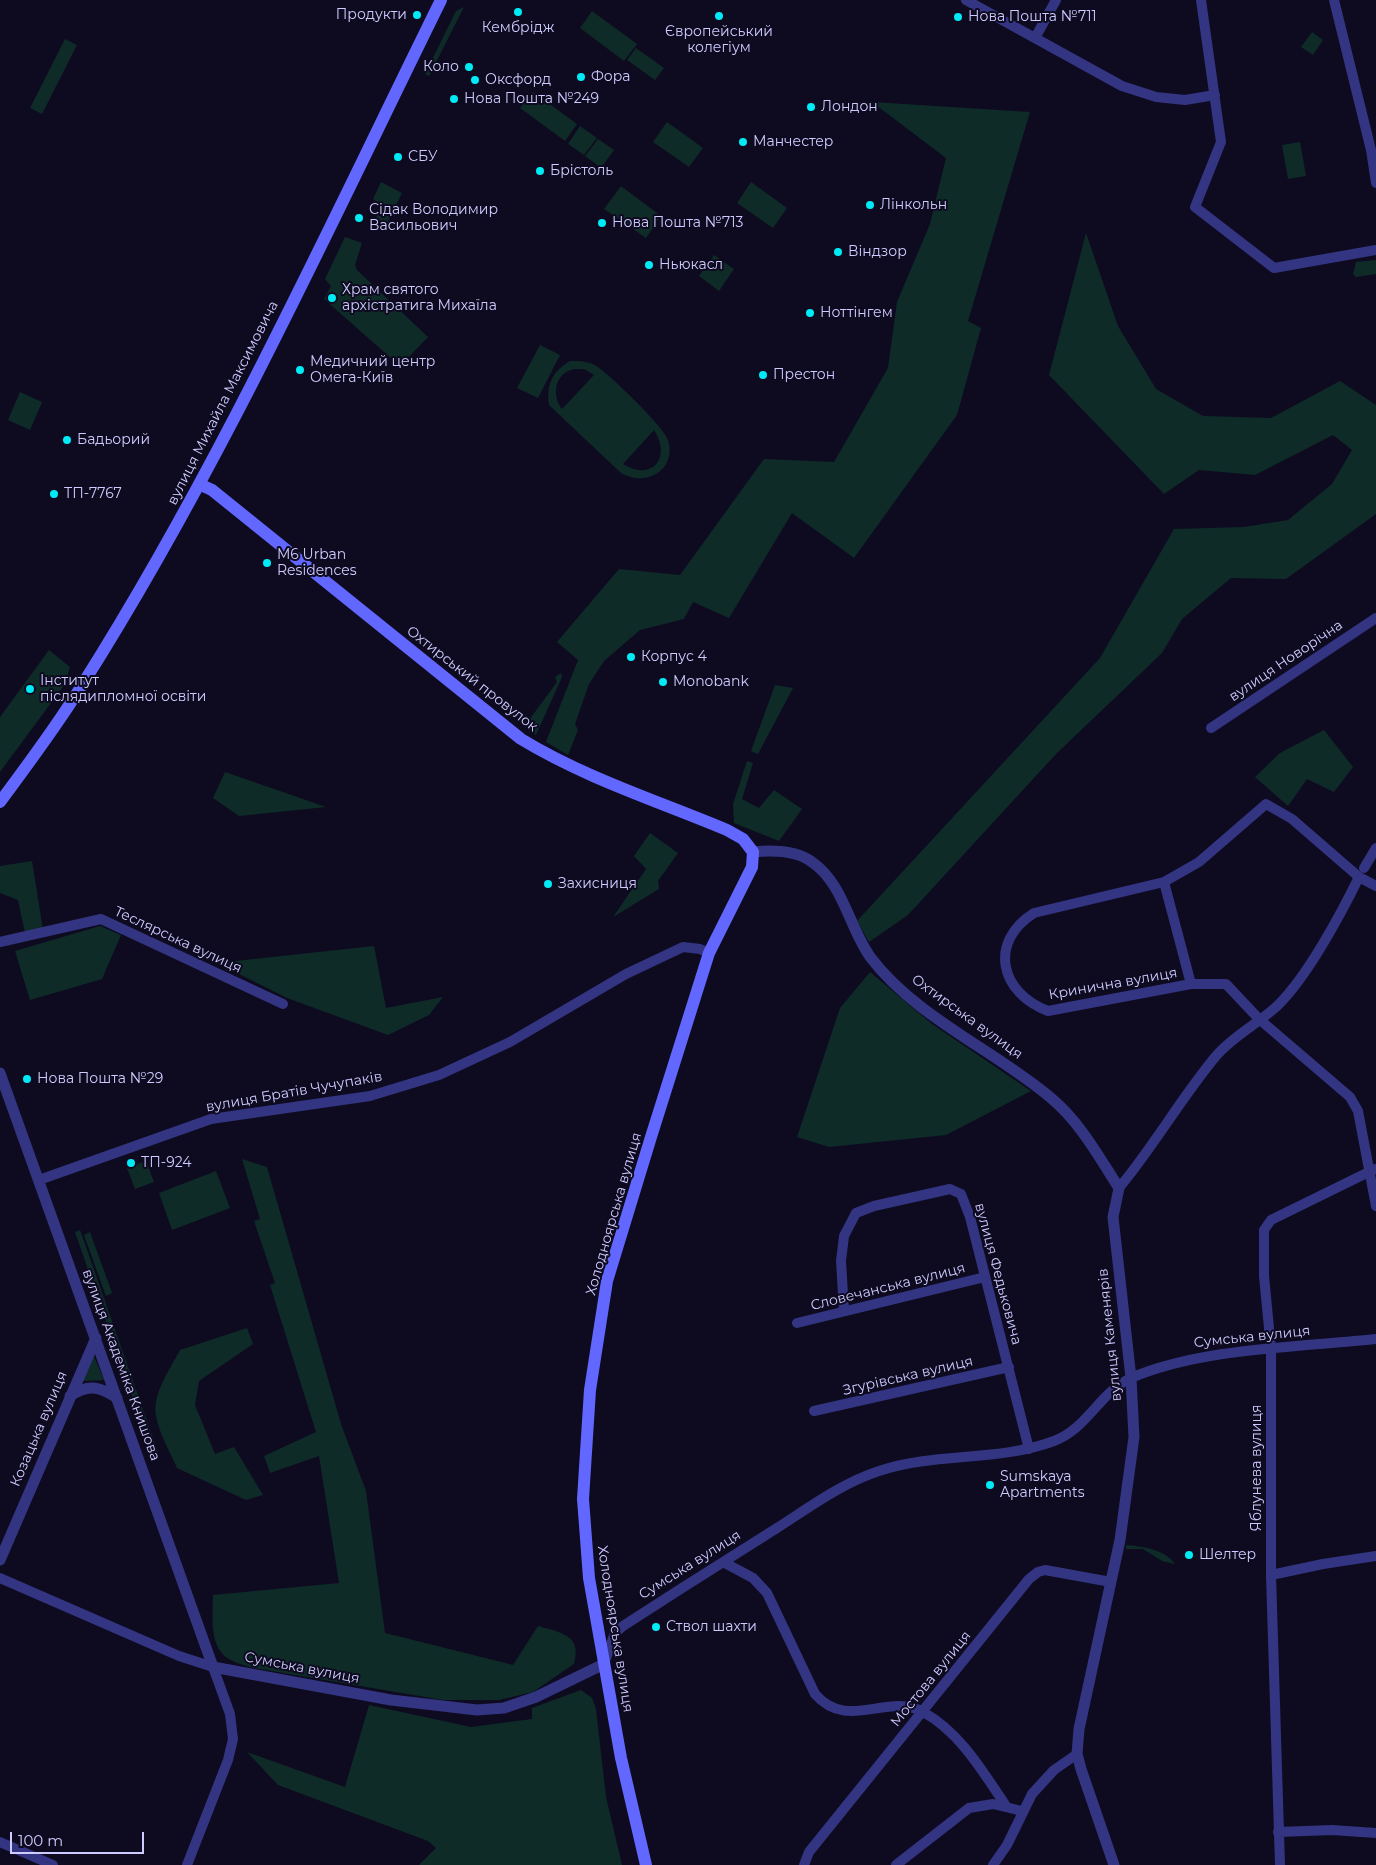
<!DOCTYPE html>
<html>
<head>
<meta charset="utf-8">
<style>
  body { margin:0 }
  #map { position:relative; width:1376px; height:1865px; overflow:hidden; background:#0e0b20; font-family:Montserrat,sans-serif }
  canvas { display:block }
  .scale { position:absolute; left:10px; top:1832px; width:134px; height:22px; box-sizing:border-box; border:2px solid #cecbff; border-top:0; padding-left:6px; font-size:15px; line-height:18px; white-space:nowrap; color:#cecbff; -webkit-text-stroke:4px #0e0b20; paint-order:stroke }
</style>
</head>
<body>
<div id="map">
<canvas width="1376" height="1865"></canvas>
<div class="scale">100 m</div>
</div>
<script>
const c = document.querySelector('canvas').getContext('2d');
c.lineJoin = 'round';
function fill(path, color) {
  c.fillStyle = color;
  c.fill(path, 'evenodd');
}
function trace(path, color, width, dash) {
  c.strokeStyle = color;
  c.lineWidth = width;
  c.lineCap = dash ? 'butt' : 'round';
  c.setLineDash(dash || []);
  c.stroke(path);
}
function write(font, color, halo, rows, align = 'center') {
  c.font = font + ' Montserrat,sans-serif';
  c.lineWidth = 4;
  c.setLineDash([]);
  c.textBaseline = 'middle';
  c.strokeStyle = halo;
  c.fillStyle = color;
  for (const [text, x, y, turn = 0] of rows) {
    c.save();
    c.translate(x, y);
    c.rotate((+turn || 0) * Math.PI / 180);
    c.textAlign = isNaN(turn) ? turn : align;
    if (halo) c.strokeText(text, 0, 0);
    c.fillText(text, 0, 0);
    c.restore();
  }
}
fill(new Path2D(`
  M 464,7 L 429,76 L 425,74 L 456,11 Z
  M 592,11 L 637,44 L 624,61 L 580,28 Z
  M 1312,32 L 1323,40 L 1313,55 L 1301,47 Z
  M 65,39 L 77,45 L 42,114 L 30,108 Z
  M 636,48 L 664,68 L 655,80 L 627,60 Z
  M 533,92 L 577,124 L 565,141 L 520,108 Z
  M 872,102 L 1030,112 L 968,321 L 981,328 L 957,415 L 854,558 L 792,513 L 729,618 L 693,602 L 684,619 L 640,630 L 604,661 L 589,684 L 575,724 L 578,730 L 568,755 L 546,742 L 578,660 L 557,642 L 619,569 L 680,575 L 764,459 L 834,462 L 888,368 L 897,302 L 930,224 L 946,158 Z
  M 667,122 L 703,148 L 689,167 L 653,142 Z
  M 580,126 L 597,138 L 584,155 L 568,144 Z
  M 598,139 L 614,150 L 601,168 L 585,156 Z
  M 1300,142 L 1306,176 L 1288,179 L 1282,145 Z
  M 381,182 L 402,193 L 383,232 L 372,226 L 382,205 L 373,199 Z
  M 751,182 L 787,208 L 773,228 L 737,203 Z
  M 621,186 L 661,216 L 646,238 L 604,209 Z
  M 1086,233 L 1118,326 L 1156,389 L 1203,416 L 1271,418 L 1340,381 L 1376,405 L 1376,514 L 1286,579 L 1231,578 L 1182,619 L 1162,653 L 1056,754 L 908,915 L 869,942 L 857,921 L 1100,658 L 1174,529 L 1244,527 L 1288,520 L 1332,484 L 1352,450 L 1333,435 L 1255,475 L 1199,470 L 1164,494 L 1049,375 Z
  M 345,237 L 362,243 L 355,265 L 357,270 L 428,337 L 400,366 L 324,299 L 331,286 L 325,279 Z
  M 714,255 L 734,269 L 719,291 L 699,276 Z
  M 1376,260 L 1376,274 L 1356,277 L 1353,274 L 1356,262 Z
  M 540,345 L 560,355 L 538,398 L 517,388 Z
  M 570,361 C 580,361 591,361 599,368 C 612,377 664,427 668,440 C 677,469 647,488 621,473 L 549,405 C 546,386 552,371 570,361 ZM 574,369 L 584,369 L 594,375 L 562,409 C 551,395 555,373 574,369 ZM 654,430 C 672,458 652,482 623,464 Z
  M 20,392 L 42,402 L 30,430 L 8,420 Z
  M 49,650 L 70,667 L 65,684 L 0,772 L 0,717 Z
  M 561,673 L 562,677 L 536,735 L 524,727 L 557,682 L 555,677 Z
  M 775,685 L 793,688 L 758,754 L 751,751 Z
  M 1324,730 L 1353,767 L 1334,792 L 1307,779 L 1288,806 L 1255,777 L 1280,753 Z
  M 747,761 L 753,763 L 742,799 L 759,808 L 774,790 L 802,809 L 779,841 L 734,823 L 733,804 Z
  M 225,772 L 326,807 L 239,816 L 213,798 Z
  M 650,833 L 678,853 L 658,881 L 659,889 L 613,917 L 646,869 L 634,856 Z
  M 32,861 L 43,930 L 25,933 L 18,900 L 0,893 L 0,866 Z
  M 100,926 L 121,935 L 102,979 L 30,1000 L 15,951 Z
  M 374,946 L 386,1008 L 443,997 L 429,1015 L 388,1035 L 287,998 L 217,963 Z
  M 870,972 L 932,1024 L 1031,1091 L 946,1135 L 829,1147 L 797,1137 L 840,1008 Z
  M 242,1159 L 267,1167 L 341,1424 L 366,1491 L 385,1633 L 513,1665 L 538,1626 C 562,1633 582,1635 574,1664 L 533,1692 L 499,1700 L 443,1700 L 254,1668 C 247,1666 238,1664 231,1660 C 208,1649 213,1616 213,1595 L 339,1583 L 319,1456 L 270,1473 L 264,1456 L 316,1432 L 270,1285 L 275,1283 L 254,1221 L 260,1219 Z
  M 146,1161 L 154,1182 L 135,1189 L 127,1168 Z
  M 216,1171 L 230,1208 L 172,1230 L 159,1193 Z
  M 80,1230 L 158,1452 L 152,1454 L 75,1232 Z
  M 90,1232 L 112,1293 L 106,1296 L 84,1235 Z
  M 247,1328 L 253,1344 L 199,1381 L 195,1405 L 215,1454 L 234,1447 L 263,1495 L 246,1500 L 177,1468 C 170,1452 159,1433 156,1416 C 152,1394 170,1369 180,1350 Z
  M 93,1354 L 104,1380 L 82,1381 Z
  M 1126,1545 C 1142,1546 1166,1550 1175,1564 L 1162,1561 L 1143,1549 L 1126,1549 Z
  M 581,1690 L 592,1698 L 596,1709 L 606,1797 L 622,1865 L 419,1865 L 436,1848 L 428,1841 L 278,1785 L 247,1752 L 345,1787 L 369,1705 L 471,1727 L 532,1719 L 532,1708 Z`), '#0e2b28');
trace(new Path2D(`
  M 966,0 L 1122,86 L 1156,97 L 1185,100 L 1215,95
  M 1201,0 L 1221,142 L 1195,207 L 1274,268 L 1376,250
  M 1334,0 L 1371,150 L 1376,183
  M 1035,38 L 1056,0
  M 1211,728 L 1376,618
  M 1364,868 L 1376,848
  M 1164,882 L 1191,984
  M 1376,886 L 1359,877 L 1292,819 L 1266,804 L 1199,862 L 1164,882 L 1034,913 C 988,942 1000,993 1048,1011 L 1191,984 L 1226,984 L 1259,1019 L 1350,1097 L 1358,1111 L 1376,1206
  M 0,942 L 101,919 L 283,1004
  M 39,1180 L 211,1119 L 370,1096 L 439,1075 L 510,1042 L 626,974 L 683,947 L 700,949 L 709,953
  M 1119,1188 C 1154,1146 1181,1098 1216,1056 C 1234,1035 1258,1024 1278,1005 C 1307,977 1341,914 1359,877
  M 844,1311 L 841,1261 L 844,1236 L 856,1213 L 874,1206 L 950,1189 L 961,1194 L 970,1217 L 1029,1449
  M 797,1323 L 985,1277
  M 814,1411 L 1009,1367
  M 723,1562 L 753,1578 L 767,1593 L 815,1694 C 848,1732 887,1692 923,1712 C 960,1732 983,1772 1006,1806
  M 1271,1575 L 1323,1564 L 1376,1556
  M 0,1578 L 179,1656 L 213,1667 L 230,1714 L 233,1739 L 228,1760 L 187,1865
  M 605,1661 L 615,1633 L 623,1626 C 674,1593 726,1560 777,1528 C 810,1507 842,1483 879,1471 C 935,1452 998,1462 1054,1441 C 1087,1429 1100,1392 1131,1378 C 1200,1348 1300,1347 1376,1339
  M 1278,1832 L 1332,1830 L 1376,1833
  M 0,1842 L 53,1865
  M 804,1865 L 809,1852 L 1029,1579 L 1038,1572 L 1045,1570 L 1111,1582
  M 896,1865 L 969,1808 L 993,1804 L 1022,1811
  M 993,1865 L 1007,1845 L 1032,1794 L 1054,1770 L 1077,1754
  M 1280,1865 L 1271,1575 L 1271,1349 L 1264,1276 L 1264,1230 L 1271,1220 L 1375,1169`), '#333583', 10);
trace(new Path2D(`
  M 753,852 C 772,850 796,850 812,862 C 844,884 849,928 871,958 C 916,1017 994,1050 1051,1098 C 1080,1122 1099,1157 1119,1188 L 1113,1217 L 1131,1378 L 1134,1437 L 1120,1540 L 1079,1729 L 1077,1754 L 1081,1769 L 1114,1865
  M 0,1073 L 213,1667 L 391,1700 L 477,1710 L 504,1708 L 536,1697 L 604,1664
  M 70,1396 C 88,1384 99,1386 117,1398
  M 0,1560 L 96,1338`), '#333583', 11);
trace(new Path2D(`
  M 199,484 L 212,490 L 521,739 C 585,778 658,801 727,830 L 743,839 L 753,852 L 752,867 L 709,953 L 651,1137 L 607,1281 L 590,1390 L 583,1499 L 589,1578 L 621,1758 L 646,1865
  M 0,802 C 28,764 57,726 82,685 C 220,467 327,231 441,0`), '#6267ff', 12);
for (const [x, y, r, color] of [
  [518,12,5,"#00ebf6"],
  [417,15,5,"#00ebf6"],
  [719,16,5,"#00ebf6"],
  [958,17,5,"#00ebf6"],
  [469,67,5,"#00ebf6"],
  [581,77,5,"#00ebf6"],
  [475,80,5,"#00ebf6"],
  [454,99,5,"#00ebf6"],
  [811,107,5,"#00ebf6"],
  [743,142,5,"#00ebf6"],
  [398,157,5,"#00ebf6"],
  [540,171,5,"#00ebf6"],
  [870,205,5,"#00ebf6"],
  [359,218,5,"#00ebf6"],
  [602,223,5,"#00ebf6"],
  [838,252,5,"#00ebf6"],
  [649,265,5,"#00ebf6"],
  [332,298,5,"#00ebf6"],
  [810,313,5,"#00ebf6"],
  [300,370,5,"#00ebf6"],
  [763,375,5,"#00ebf6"],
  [67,440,5,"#00ebf6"],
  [54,494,5,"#00ebf6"],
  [267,563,5,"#00ebf6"],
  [631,657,5,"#00ebf6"],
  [663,682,5,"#00ebf6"],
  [30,689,5,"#00ebf6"],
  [548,884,5,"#00ebf6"],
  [27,1079,5,"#00ebf6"],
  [131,1163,5,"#00ebf6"],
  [990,1485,5,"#00ebf6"],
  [1189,1555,5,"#00ebf6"],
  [656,1627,5,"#00ebf6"]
]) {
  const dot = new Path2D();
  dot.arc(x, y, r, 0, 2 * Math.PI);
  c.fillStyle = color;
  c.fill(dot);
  trace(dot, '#0e0b20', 2);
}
write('14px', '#cecbff', '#0e0b20', [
  ["Продукти",407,15,"right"],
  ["Нова Пошта №711",968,17],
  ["Кембрідж",518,28,"center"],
  ["Європейський",719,32,"center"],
  ["колегіум",719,48,"center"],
  ["Коло",459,67,"right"],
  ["Фора",591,77],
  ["Оксфорд",485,80],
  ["Нова Пошта №249",464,99],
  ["Лондон",821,107],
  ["Манчестер",753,142],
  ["СБУ",408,157],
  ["Брістоль",550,171],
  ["Лінкольн",880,205],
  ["Сідак Володимир",369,210],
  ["Васильович",369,226],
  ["Нова Пошта №713",612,223],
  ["Віндзор",848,252],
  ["Ньюкасл",659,265],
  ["Храм святого",342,290],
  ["архістратига Михаїла",342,306],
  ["Ноттінгем",820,313],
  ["Медичний центр",310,362],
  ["Омега-Київ",310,378],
  ["Престон",773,375],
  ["Бадьорий",77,440],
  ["ТП-7767",64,494],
  ["M6 Urban",277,555],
  ["Residences",277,571],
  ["Корпус 4",641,657],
  ["Інститут",40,681],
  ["післядипломної освіти",40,697],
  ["Monobank",673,682],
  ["Захисниця",558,884],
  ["Нова Пошта №29",37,1079],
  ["ТП-924",141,1163],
  ["Sumskaya",1000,1477],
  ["Apartments",1000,1493],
  ["Шелтер",1199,1555],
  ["Ствол шахти",666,1627]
], 'left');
write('14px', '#cecbff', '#0e0b20', [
  ["вулиця Михайла Максимовича",223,403,-63],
  ["вулиця Новорічна",1286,661,-34],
  ["Охтирський провулок",472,679,38],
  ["Теслярська вулиця",178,940,25],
  ["Кринична вулиця",1113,984,-10],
  ["Охтирська вулиця",967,1017,36],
  ["вулиця Братів Чучупаків",294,1092,-10],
  ["Холодноярська вулиця",614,1214,-74],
  ["вулиця Федьковича",998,1274,75],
  ["Словечанська вулиця",888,1287,-14],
  ["вулиця Каменярів",1110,1335,-96],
  ["Сумська вулиця",1252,1337,-6],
  ["вулиця Академіка Книшова",121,1365,70],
  ["Згурівська вулиця",908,1376,-13],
  ["Козацька вулиця",39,1429,-67],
  ["Яблунева вулиця",1257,1468,-90],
  ["Сумська вулиця",690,1565,-32],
  ["Холодноярська вулиця",615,1629,81],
  ["Сумська вулиця",302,1668,11],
  ["Мостова вулиця",931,1679,-51]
]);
</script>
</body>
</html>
